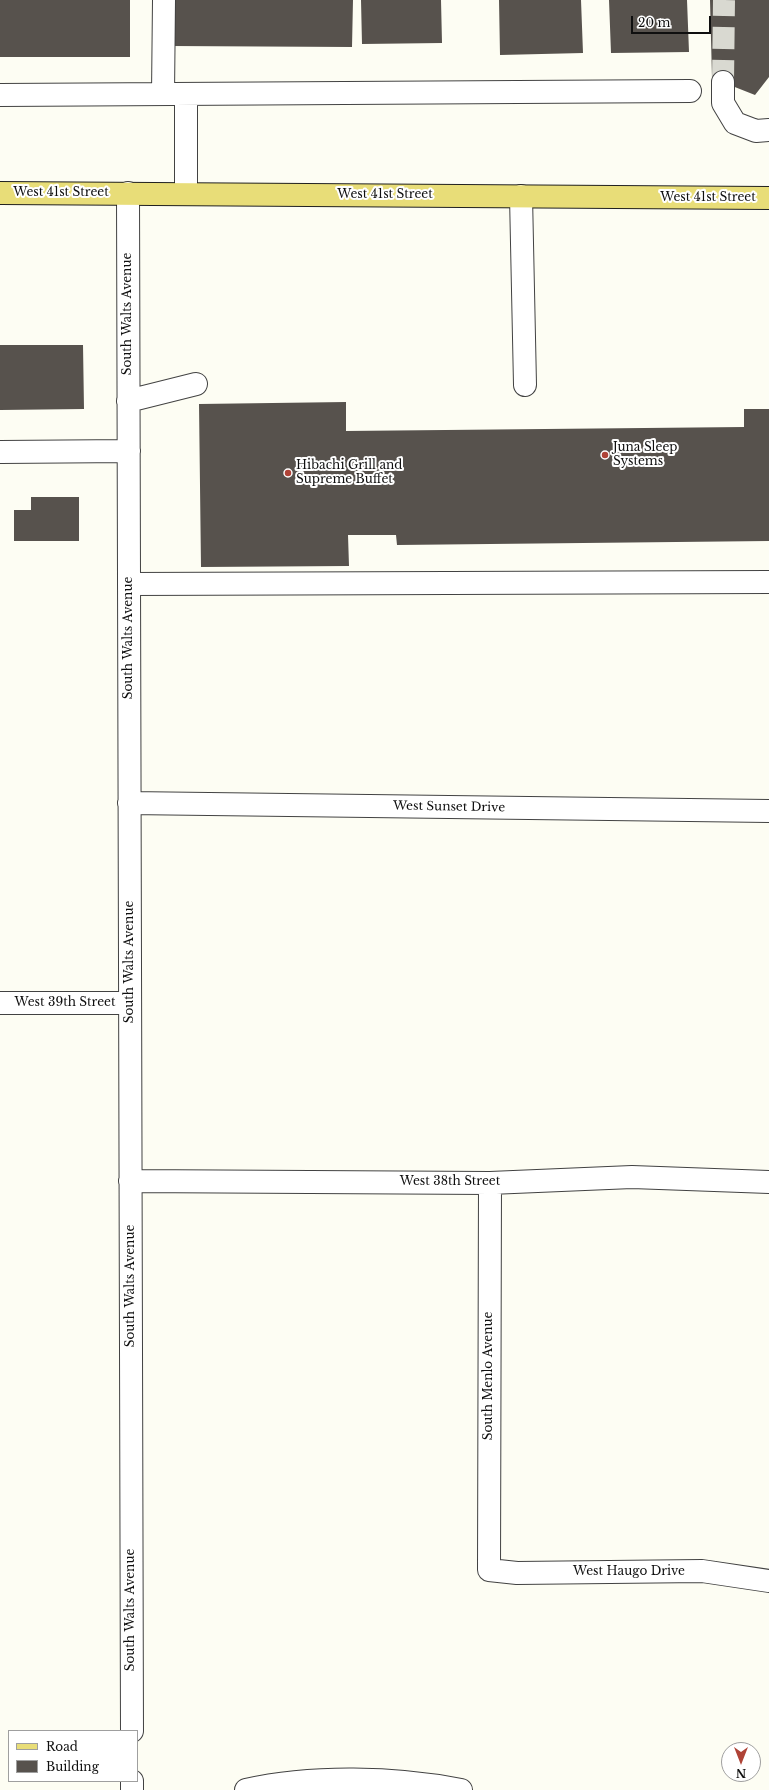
<!DOCTYPE html>
<html>
<head>
<meta charset="utf-8">
<style>
  body { margin:0 }
  #map { position:relative; width:769px; height:1790px; overflow:hidden; background:#fdfdf3; font-family:"Libre Baskerville",serif }
  canvas { display:block }
  .legend { position:absolute; left:8px; top:1730px; width:130px; height:52px; box-sizing:border-box; background:#fff; border:1px solid #9f9f9f; margin:0; padding:5px 7px; list-style:none; font-size:12px; color:#0f0f0f }
  .legend li { display:flex; align-items:center; gap:8px; height:20px }
  .legend b { width:20px; border:1px solid #9f9f9f }
  .north { position:absolute; left:721px; top:1742px; width:40px; height:40px; box-sizing:border-box; background:#fff; border:1px solid #9f9f9f; border-radius:50%; rotate:180deg; font-size:11px; font-weight:700; line-height:16px; text-align:center; color:#0f0f0f }
  .north::after { content:''; display:block; margin:auto; width:14px; height:18px; background:#af4337; clip-path:polygon(50% 0,100% 100%,50% 72%,0 100%) }
  .scale { position:absolute; left:631px; top:16px; width:80px; height:18px; box-sizing:border-box; border:2px solid #0f0f0f; border-top:0; padding-left:5px; font-size:12px; line-height:14px; white-space:nowrap; color:#0f0f0f; -webkit-text-stroke:3px #fff; paint-order:stroke }
</style>
</head>
<body>
<div id="map">
<canvas width="769" height="1790"></canvas>
<ul class="legend">
<li><b style="height:5px;background:#e8dd78"></b>Road</li>
<li><b style="height:11px;background:#57524d"></b>Building</li>
</ul>
<div class="north">N</div>
<div class="scale">20 m</div>
</div>
<script>
const c = document.querySelector('canvas').getContext('2d');
c.lineJoin = 'round';
function fill(path, color) {
  c.fillStyle = color;
  c.fill(path, 'evenodd');
}
function trace(path, color, width, dash) {
  c.strokeStyle = color;
  c.lineWidth = width;
  c.lineCap = dash ? 'butt' : 'round';
  c.setLineDash(dash || []);
  c.stroke(path);
}
function write(font, color, halo, rows, align = 'center') {
  c.font = font + ' "Libre Baskerville",serif';
  c.lineWidth = 4;
  c.setLineDash([]);
  c.textBaseline = 'middle';
  c.strokeStyle = halo;
  c.fillStyle = color;
  for (const [text, x, y, turn = 0] of rows) {
    c.save();
    c.translate(x, y);
    c.rotate((+turn || 0) * Math.PI / 180);
    c.textAlign = isNaN(turn) ? turn : align;
    if (halo) c.strokeText(text, 0, 0);
    c.fillText(text, 0, 0);
    c.restore();
  }
}
fill(new Path2D(`
  M 0,0 L 130,0 L 130,57 L 0,57 Z
  M 171,0 L 353,0 L 352,47 L 171,46 Z
  M 361,0 L 441,0 L 442,43 L 362,44 Z
  M 499,0 L 581,0 L 583,53 L 500,55 Z
  M 609,0 L 687,0 L 689,52 L 611,53 Z
  M 710,0 L 769,0 L 769,77 L 755,95 L 712,78 Z
  M 0,345 L 83,345 L 84,409 L 0,410 Z
  M 346,402 L 346,431 L 744,427 L 744,409 L 769,409 L 769,541 L 397,545 L 396,535 L 348,535 L 349,566 L 201,567 L 199,404 Z
  M 31,497 L 79,497 L 79,541 L 14,541 L 14,510 L 31,510 Z`), '#57524d');
trace(new Path2D(`
  M 723,82 L 724,0`), '#d9d9d1', 22, [22, 11]);
const minor = new Path2D(`
  M 723,82 L 723,103 L 735,123 L 756,131 L 769,130
  M 163,94 L 164,0
  M 186,94 L 186,193
  M 0,95 L 690,91
  M 128,193 L 132,1731
  M 521,196 L 525,385
  M 128,401 L 196,384
  M 0,452 L 129,451
  M 129,584 L 769,582
  M 129,803 L 769,811
  M 0,1003 L 130,1003
  M 130,1181 L 490,1183 L 632,1177 L 769,1182
  M 490,1183 L 489,1570 L 517,1573 L 702,1571 L 769,1581
  M 132,1781 L 132,1790
  M 246,1790 C 312,1775 395,1777 461,1790`);
const major = new Path2D(`
  M 0,193 L 769,198`);
trace(minor, '#424242', 24);
trace(major, '#202020', 24);
trace(minor, '#fff', 22);
trace(major, '#e8dd78', 22);
for (const [x, y, r, color] of [
  [605,455,4,"#af4337"],
  [288,473,4,"#af4337"]
]) {
  const dot = new Path2D();
  dot.arc(x, y, r, 0, 2 * Math.PI);
  c.fillStyle = color;
  c.fill(dot);
  trace(dot, '#fff', 1.5);
}
write('12px', '#0f0f0f', '#fff', [
  ["West 41st Street",61,193],
  ["West 41st Street",385,195],
  ["West 41st Street",708,198],
  ["South Walts Avenue",128,314,-90],
  ["South Walts Avenue",129,638,-90],
  ["West Sunset Drive",449,807,1],
  ["South Walts Avenue",130,962,-90],
  ["West 39th Street",65,1003],
  ["West 38th Street",450,1182],
  ["South Walts Avenue",131,1286,-90],
  ["South Menlo Avenue",489,1376,-90],
  ["West Haugo Drive",629,1572],
  ["South Walts Avenue",131,1610,-90]
]);
write('12px', '#0f0f0f', '#fff', [
  ["Juna Sleep",613,448],
  ["Systems",613,462],
  ["Hibachi Grill and",296,466],
  ["Supreme Buffet",296,480]
], 'left');
</script>
</body>
</html>
